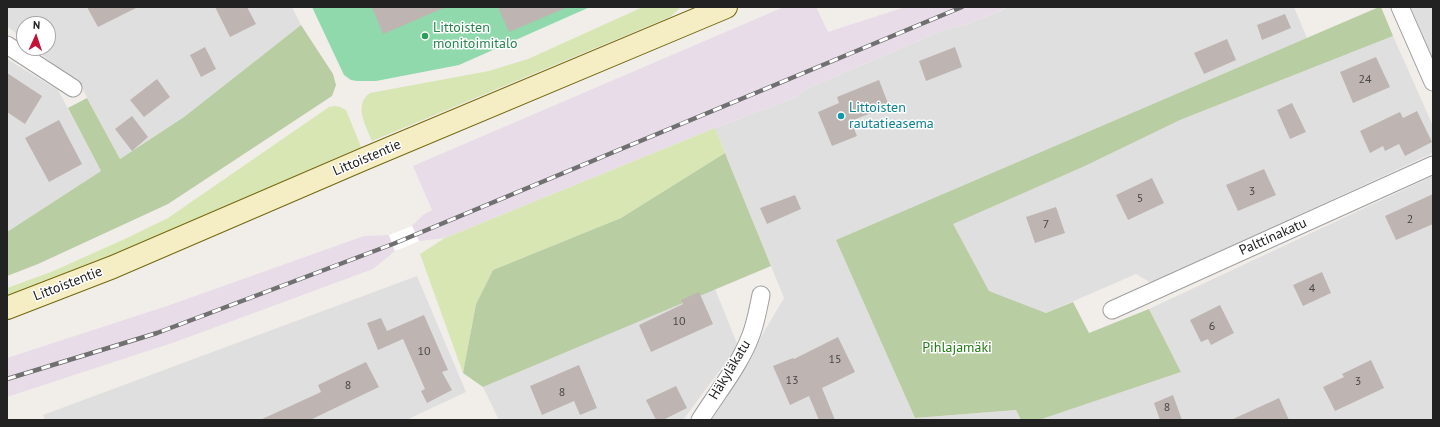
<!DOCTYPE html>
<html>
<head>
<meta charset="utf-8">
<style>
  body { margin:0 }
  #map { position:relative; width:1440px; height:427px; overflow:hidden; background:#f1ede9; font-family:"PT Sans",sans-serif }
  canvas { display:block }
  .frame { position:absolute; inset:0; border:8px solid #222; pointer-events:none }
  .north { position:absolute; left:16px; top:16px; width:40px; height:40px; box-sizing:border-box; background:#fff; border:1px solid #a7a7a7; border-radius:50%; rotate:3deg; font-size:11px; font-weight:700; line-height:16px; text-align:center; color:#222 }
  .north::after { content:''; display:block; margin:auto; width:14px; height:18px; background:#c31138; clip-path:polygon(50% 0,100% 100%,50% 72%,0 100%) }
</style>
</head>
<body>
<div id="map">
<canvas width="1440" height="427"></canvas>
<div class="frame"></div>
<div class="north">N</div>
</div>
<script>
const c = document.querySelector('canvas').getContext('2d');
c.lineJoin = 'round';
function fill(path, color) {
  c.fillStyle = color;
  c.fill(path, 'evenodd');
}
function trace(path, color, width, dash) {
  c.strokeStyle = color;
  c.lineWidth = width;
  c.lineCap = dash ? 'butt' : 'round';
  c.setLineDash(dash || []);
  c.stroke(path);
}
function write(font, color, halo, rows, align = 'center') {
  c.font = font + ' "PT Sans",sans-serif';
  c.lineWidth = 3;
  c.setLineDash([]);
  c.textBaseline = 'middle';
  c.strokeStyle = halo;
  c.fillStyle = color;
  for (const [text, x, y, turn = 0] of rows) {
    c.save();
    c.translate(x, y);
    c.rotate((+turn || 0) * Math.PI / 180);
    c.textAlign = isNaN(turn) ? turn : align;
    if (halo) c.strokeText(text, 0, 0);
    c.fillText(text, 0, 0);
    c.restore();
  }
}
fill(new Path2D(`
  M 7,7 L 292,7 L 301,25 L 184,117 L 120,159 L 82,88 L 34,48 L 48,48 L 48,24 L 24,24 L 24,40 L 7,26 Z
  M 1009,7 L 1294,7 L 1307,38 L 837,240 L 915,418 L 1016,410 L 1021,420 L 712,420 L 784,298 L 715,128 L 799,96 L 804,90 L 946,29 L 969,24 Z
  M 1410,7 L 1433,7 L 1433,58 Z
  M 1393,36 L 1433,126 L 1433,150 L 1431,154 L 1151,283 L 1136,274 L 1046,313 L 989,291 L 952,224 L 1085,166 L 1180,120 Z
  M 7,59 L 58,90 L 101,171 L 7,232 Z
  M 1433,176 L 1433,420 L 1039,420 L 1181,372 L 1149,309 Z
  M 417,276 L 466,392 L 406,420 L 45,420 L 43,415 Z
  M 715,289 L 738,346 L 683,420 L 499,420 L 483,387 Z`), '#e0dfdf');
fill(new Path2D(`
  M 784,7 L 816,7 L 828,32 L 905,7 L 1008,7 L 969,24 L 946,29 L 804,90 L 799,96 L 715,128 L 445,238 L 419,241 L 412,226 L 423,215 L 432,210 L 413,166 Z
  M 389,235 L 395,251 L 373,269 L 178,341 L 7,397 L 7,358 L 167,306 L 364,236 Z`), '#e9dce9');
fill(new Path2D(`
  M 643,7 L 681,7 L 670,17 L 372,141 C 366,126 353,105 370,93 L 489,71 L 528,59 Z
  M 335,106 L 340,107 L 346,110 L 361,147 L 58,280 L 7,299 L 7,288 L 51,272 L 127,238 L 168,218 L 329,107 Z
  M 715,128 L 725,153 L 621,218 L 493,270 L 476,304 L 463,373 L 420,254 L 445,238 Z`), '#d8e6b4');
fill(new Path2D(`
  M 1379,7 L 1381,7 L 1393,36 L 1180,120 L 1085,166 L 953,224 L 989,291 L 1046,313 L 1073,302 L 1089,333 L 1149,309 L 1181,372 L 1039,420 L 1021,420 L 1016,410 L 915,418 L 836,240 Z
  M 301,25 L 333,74 L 336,85 L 332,96 L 168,204 L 38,264 L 7,276 L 7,232 L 101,171 L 68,108 L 87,98 L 120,159 L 184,117 Z
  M 725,153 L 771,266 L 483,387 L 463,373 L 476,304 L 493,270 L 621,218 Z`), '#b8cda2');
fill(new Path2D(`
  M 312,7 L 590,7 L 459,65 L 376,81 L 357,81 L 351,80 L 344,75 Z`), '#8fd9ac');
fill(new Path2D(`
  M 412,226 L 419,241 L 395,251 L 389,235 Z`), '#fff');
fill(new Path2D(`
  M 87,7 L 138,7 L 98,27 Z
  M 215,7 L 247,7 L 256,24 L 230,37 Z
  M 372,7 L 446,7 L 383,34 Z
  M 498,7 L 568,7 L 509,32 Z
  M 1285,14 L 1291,28 L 1262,40 L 1257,25 Z
  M 1227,39 L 1236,60 L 1204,74 L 1194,53 Z
  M 205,47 L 216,69 L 201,77 L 190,55 Z
  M 955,47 L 962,67 L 926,81 L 919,61 Z
  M 1376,57 L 1390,87 L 1353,103 L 1340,72 Z
  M 7,73 L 42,96 L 25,124 L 7,112 Z
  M 157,79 L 170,97 L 144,117 L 130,100 Z
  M 879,80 L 889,106 L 851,121 L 857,136 L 832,146 L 818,112 L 839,103 L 837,97 Z
  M 1292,103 L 1306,132 L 1290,139 L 1277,110 Z
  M 1417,111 L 1432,142 L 1405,156 L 1399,144 L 1385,151 L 1383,146 L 1370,153 L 1360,131 L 1400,112 L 1403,118 Z
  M 132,116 L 148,137 L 132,151 L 115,129 Z
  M 59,120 L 82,164 L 49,182 L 25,138 Z
  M 1264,169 L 1276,195 L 1238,211 L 1226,185 Z
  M 1152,178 L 1164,203 L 1128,220 L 1116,195 Z
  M 1433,194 L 1433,224 L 1396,240 L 1385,216 Z
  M 795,195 L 801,209 L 767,224 L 760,208 Z
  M 1056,207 L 1065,233 L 1035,243 L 1026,217 Z
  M 1322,272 L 1331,293 L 1303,306 L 1293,285 Z
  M 699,292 L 713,324 L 651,352 L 639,325 L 683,304 L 681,300 Z
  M 1220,305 L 1234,333 L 1211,345 L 1208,339 L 1201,342 L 1190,320 Z
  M 424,315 L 448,370 L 442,372 L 452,390 L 427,403 L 421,391 L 425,389 L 403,339 L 378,350 L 367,323 L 381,318 L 387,331 Z
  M 838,337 L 855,372 L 822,388 L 835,420 L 819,420 L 809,396 L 790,405 L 773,366 L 793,358 L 794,359 Z
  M 1371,360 L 1384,388 L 1335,411 L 1323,387 L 1344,377 L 1342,374 Z
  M 366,362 L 379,387 L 310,420 L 260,420 L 321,392 L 318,385 Z
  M 579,365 L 597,408 L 580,415 L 574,401 L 542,415 L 530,386 Z
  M 676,386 L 687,408 L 663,420 L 656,420 L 646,400 Z
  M 1173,395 L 1182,420 L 1160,420 L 1154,403 Z
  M 1279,398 L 1289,420 L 1231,420 Z`), '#beb5b2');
const street = new Path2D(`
  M 1400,7 L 1433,82
  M 7,45 L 73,88
  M 1112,310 L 1433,165
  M 700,420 C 717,393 740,365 751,335 C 756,322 758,309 761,295`);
const secondary = new Path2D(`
  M 7,308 L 113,267 L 364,159 L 726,7`);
trace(street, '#9f9f9f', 19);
trace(secondary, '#73680e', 24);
trace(street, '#fff', 17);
trace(secondary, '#f5edc3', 22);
const rail = new Path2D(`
  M 7,379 L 157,333 L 393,244 L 962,7`);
trace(rail, '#707070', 4.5);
trace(rail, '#fff', 3, [9]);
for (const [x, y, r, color] of [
  [425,36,4,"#2e9e5b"],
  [841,116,4,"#0f9aa8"]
]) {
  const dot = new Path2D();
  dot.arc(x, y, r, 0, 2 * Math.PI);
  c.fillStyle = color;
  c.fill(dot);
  trace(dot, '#fff', 1.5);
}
write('12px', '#494746', null, [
  ["24",1365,80],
  ["3",1252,192],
  ["5",1140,199],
  ["2",1410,220],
  ["7",1046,225],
  ["4",1312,289],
  ["10",679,322],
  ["6",1212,327],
  ["10",424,352],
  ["15",835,360],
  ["13",792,381],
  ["3",1358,382],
  ["8",348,386],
  ["8",562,393],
  ["8",1167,408]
]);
write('14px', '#27864d', '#fff', [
  ["Littoisten",433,28],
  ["monitoimitalo",433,44]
], 'left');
write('14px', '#0d838f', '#fff', [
  ["Littoisten",849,108],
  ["rautatieasema",849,124]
], 'left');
write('14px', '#222', '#fff', [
  ["Littoistentie",367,158,-23],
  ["Palttinakatu",1273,237,-24],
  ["Littoistentie",68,284,-21],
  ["Häkyläkatu",730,370,-59]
]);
write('14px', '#237a15', '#fff', [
  ["Pihlajamäki",957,348]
]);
</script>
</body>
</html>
